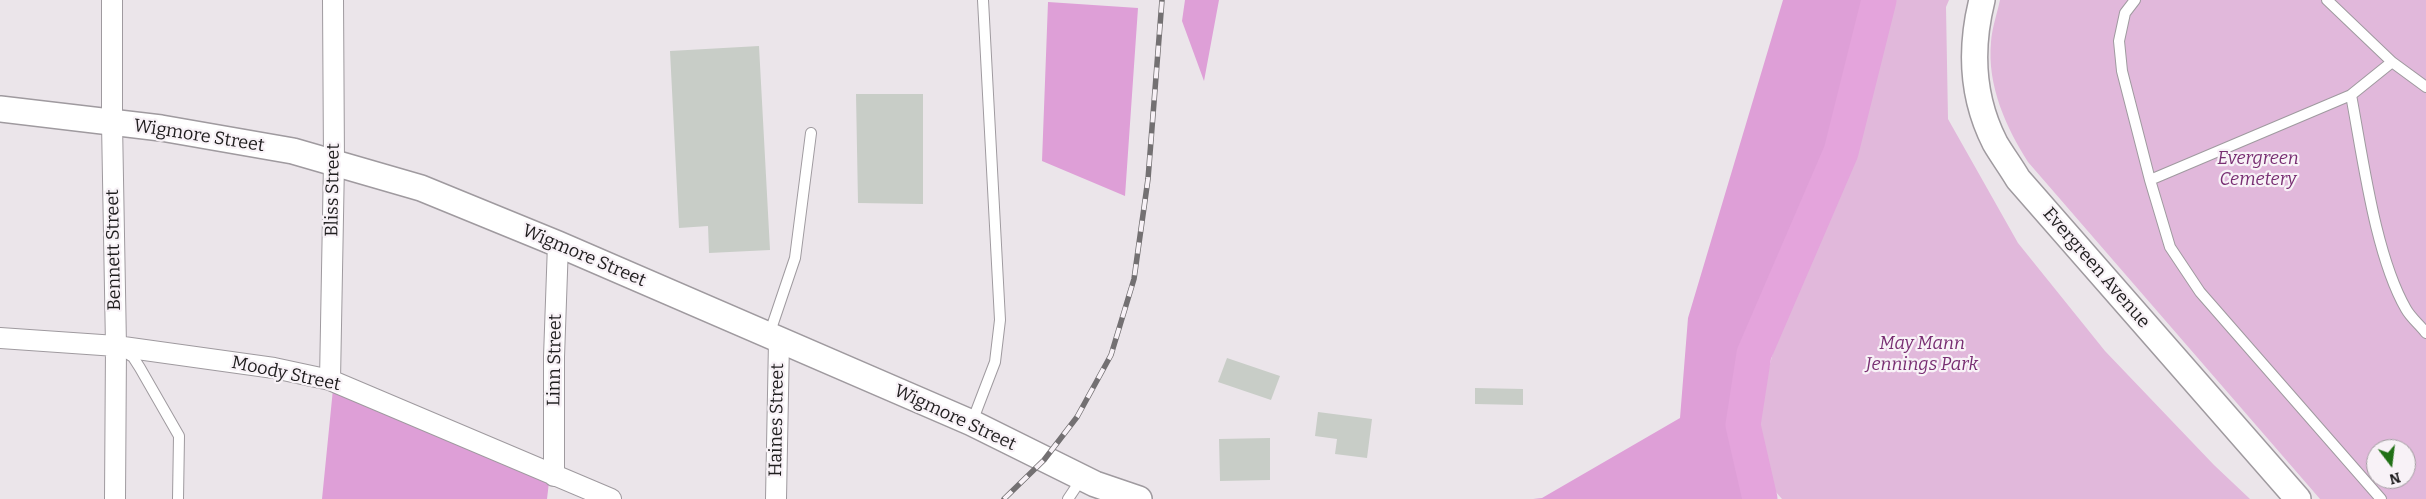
<!DOCTYPE html>
<html>
<head>
<meta charset="utf-8">
<style>
  body { margin:0 }
  #map { position:relative; width:2426px; height:499px; overflow:hidden; background:#ebe5ea; font-family:Bitter,serif }
  canvas { display:block }
  .north { position:absolute; left:2366px; top:439px; width:50px; height:50px; box-sizing:border-box; background:#f8f2f7; border:1px solid #a19da0; border-radius:50%; rotate:165deg; font-size:14px; font-weight:700; line-height:20px; text-align:center; color:#1f1d1e }
  .north::after { content:''; display:block; margin:auto; width:18px; height:22px; background:#217016; clip-path:polygon(50% 0,100% 100%,50% 72%,0 100%) }
</style>
</head>
<body>
<div id="map">
<canvas width="2426" height="499"></canvas>
<div class="north">N</div>
</div>
<script>
const c = document.querySelector('canvas').getContext('2d');
c.lineJoin = 'round';
function fill(path, color) {
  c.fillStyle = color;
  c.fill(path, 'evenodd');
}
function trace(path, color, width, dash) {
  c.strokeStyle = color;
  c.lineWidth = width;
  c.lineCap = dash ? 'butt' : 'round';
  c.setLineDash(dash || []);
  c.stroke(path);
}
function write(font, color, halo, rows, align = 'center') {
  c.font = font + ' Bitter,serif';
  c.lineWidth = 4.5;
  c.setLineDash([]);
  c.textBaseline = 'middle';
  c.strokeStyle = halo;
  c.fillStyle = color;
  for (const [text, x, y, turn = 0] of rows) {
    c.save();
    c.translate(x, y);
    c.rotate((+turn || 0) * Math.PI / 180);
    c.textAlign = isNaN(turn) ? turn : align;
    if (halo) c.strokeText(text, 0, 0);
    c.fillText(text, 0, 0);
    c.restore();
  }
}
fill(new Path2D(`
  M 1889,0 L 1949,0 L 1946,7 L 1948,119 L 2018,243 L 2105,351 L 2214,465 L 2250,499 L 1782,499 L 1775,491 L 1756,416 L 1786,304 L 1856,149 Z
  M 2000,0 L 2426,0 L 2426,499 L 2320,499 L 2028,162 C 2006,127 1987,86 1991,42 C 1992,28 1997,14 2000,0 ZM 2376,449 L 2406,449 L 2406,479 L 2376,479 Z`), '#e1b8db');
fill(new Path2D(`
  M 1185,0 L 1219,0 L 1204,81 L 1182,21 Z
  M 1783,0 L 1864,0 L 1828,148 L 1742,348 L 1729,430 L 1745,499 L 1533,499 L 1542,498 L 1680,418 L 1688,318 Z
  M 1048,2 L 1138,8 L 1125,196 L 1042,161 Z
  M 333,389 L 549,482 L 547,499 L 322,499 Z`), '#de9fd7');
trace(new Path2D(`
  M 1760,499 L 1743,425 L 1754,354 L 1841,152 L 1879,0`), '#e4a4dc', 35);
fill(new Path2D(`
  M 759,46 L 770,250 L 709,253 L 708,226 L 679,228 L 670,51 Z
  M 856,94 L 923,94 L 923,204 L 858,203 Z
  M 1227,358 L 1280,376 L 1271,400 L 1218,382 Z
  M 1475,388 L 1523,389 L 1523,405 L 1475,404 Z
  M 1318,412 L 1372,419 L 1367,458 L 1335,454 L 1337,439 L 1315,436 Z
  M 1270,438 L 1270,480 L 1220,481 L 1219,439 Z`), '#c8cdc7');
const service = new Path2D(`
  M 2135,0 L 2125,13 L 2119,41 L 2122,71 L 2150,180
  M 2327,0 L 2392,62 L 2426,87
  M 2392,62 L 2351,95 C 2363,158 2375,255 2406,309 C 2411,318 2420,325 2426,333
  M 2351,95 L 2150,180 L 2170,247 L 2200,292 L 2381,499
  M 769,335 L 795,258 L 811,133
  M 123,351 L 133,357 L 140,368 L 179,436 L 178,499
  M 972,422 L 995,362 L 1000,320 L 983,0
  M 1068,499 L 1082,478`);
const minor = new Path2D(`
  M 112,0 L 112,123 L 116,346 L 115,499
  M 0,338 L 116,346 L 274,368 L 330,380 L 611,499
  M 330,380 L 334,162 L 333,0
  M 554,476 L 554,357 L 558,244
  M 776,499 L 779,341`);
const tertiary = new Path2D(`
  M 1982,0 C 1970,48 1972,98 1995,143 C 2002,155 2011,167 2018,179 L 2298,499
  M 0,109 L 161,128 L 293,151 L 421,188 L 558,244 L 972,423 L 1095,484 L 1139,499`);
trace(service, '#9f9a9f', 12);
trace(minor, '#9f9a9f', 22);
trace(tertiary, '#9f9a9f', 28);
trace(service, '#fff', 10);
trace(minor, '#fff', 20);
trace(tertiary, '#fff', 25);
const rail = new Path2D(`
  M 1004,499 L 1044,460 L 1077,417 L 1111,355 L 1134,279 L 1148,179 L 1162,0`);
trace(rail, '#737072', 5.5);
trace(rail, '#f8f2f7', 4, [11]);
write('18px', '#1f1d1e', '#f8f2f7', [
  ["Wigmore Street",199,136,9],
  ["Bliss Street",333,190,-89],
  ["Bennett Street",114,250,-91],
  ["Wigmore Street",584,256,23],
  ["Evergreen Avenue",2096,268,49],
  ["Linn Street",555,360,-89],
  ["Moody Street",286,374,12],
  ["Wigmore Street",955,418,25],
  ["Haines Street",777,420,-89]
]);
write('italic 18px', '#782e72', '#f8f2f7', [
  ["Evergreen",2258,159],
  ["Cemetery",2258,180],
  ["May Mann",1922,344],
  ["Jennings Park",1922,365]
]);
</script>
</body>
</html>
